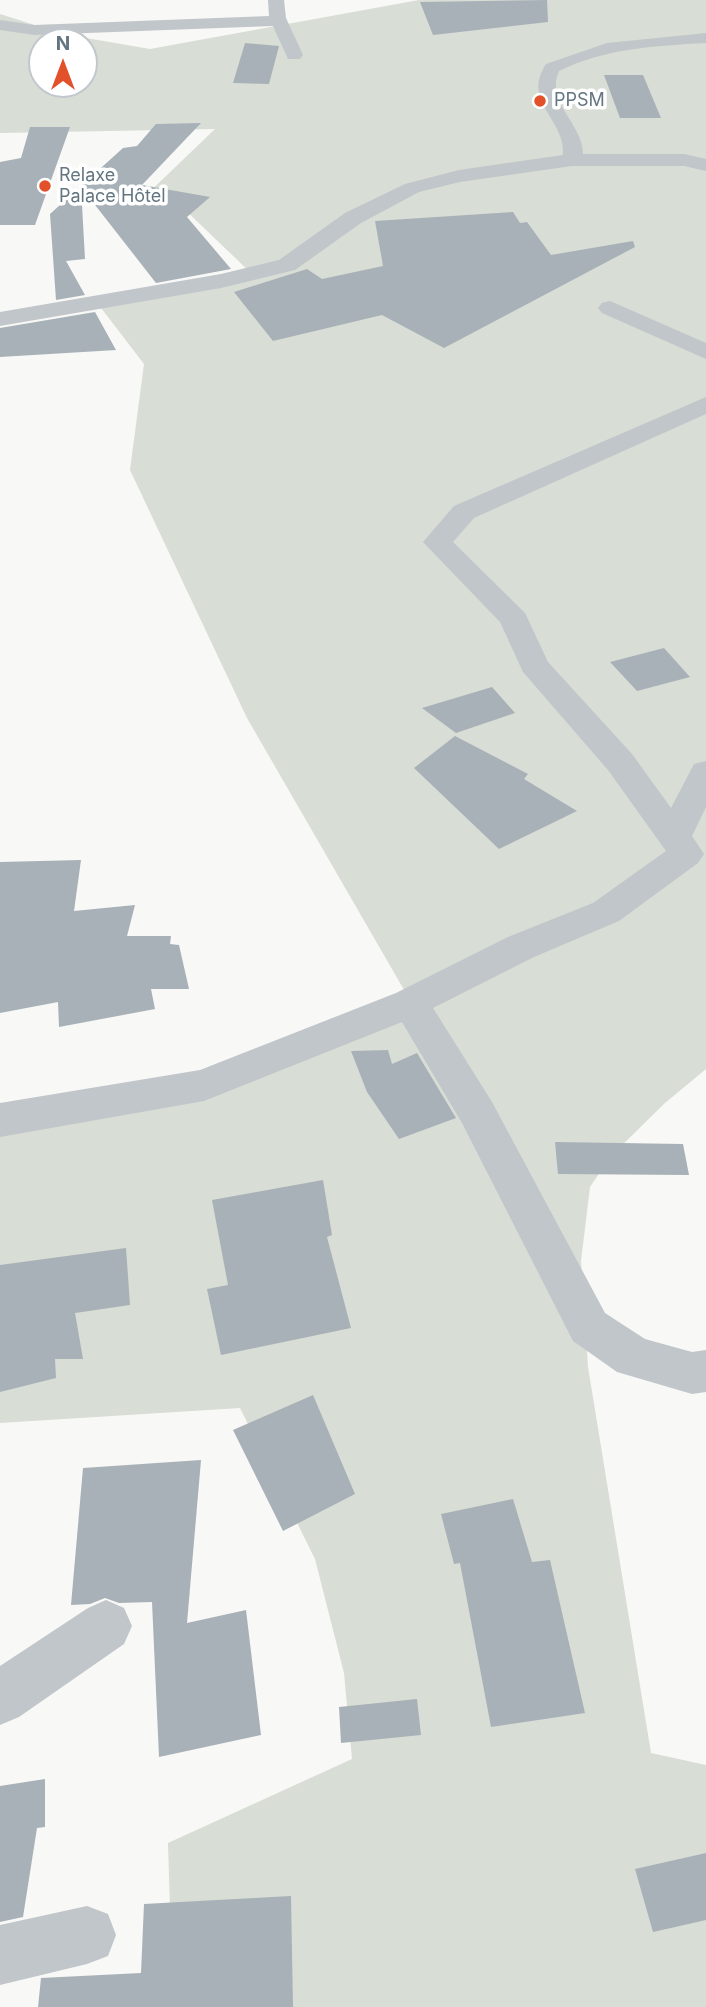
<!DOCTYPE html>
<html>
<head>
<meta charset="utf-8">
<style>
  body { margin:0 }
  #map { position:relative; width:706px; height:2007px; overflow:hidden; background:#f8f8f6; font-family:Inter,sans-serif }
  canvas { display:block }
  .north { position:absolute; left:28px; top:28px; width:70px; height:70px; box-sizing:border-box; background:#fff; border:2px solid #c1c8cd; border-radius:50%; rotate:0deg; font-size:19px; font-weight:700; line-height:28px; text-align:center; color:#637581 }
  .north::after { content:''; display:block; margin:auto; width:24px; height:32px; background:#e3512b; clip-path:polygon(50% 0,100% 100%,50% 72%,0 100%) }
</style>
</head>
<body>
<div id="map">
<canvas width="706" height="2007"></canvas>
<div class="north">N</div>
</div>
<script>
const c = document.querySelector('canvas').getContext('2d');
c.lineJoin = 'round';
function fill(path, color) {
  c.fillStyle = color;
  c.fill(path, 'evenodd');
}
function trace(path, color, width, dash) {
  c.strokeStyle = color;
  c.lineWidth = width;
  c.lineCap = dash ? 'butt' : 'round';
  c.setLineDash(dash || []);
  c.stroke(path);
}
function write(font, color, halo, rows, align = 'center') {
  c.font = font + ' Inter,sans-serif';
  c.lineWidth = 7;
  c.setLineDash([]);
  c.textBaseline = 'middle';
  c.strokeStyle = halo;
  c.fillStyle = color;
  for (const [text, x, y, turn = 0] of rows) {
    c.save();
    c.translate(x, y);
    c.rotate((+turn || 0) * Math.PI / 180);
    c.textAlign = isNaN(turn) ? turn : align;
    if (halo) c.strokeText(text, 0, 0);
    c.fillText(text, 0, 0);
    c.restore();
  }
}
fill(new Path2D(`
  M 419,0 L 706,0 L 706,1069 L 665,1103 L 611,1156 L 590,1187 L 581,1261 L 588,1367 L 651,1753 L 706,1765 L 706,2007 L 173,2007 L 168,1843 L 352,1759 L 344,1673 L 315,1559 L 240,1408 L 0,1423 L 0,1122 L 204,1085 L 407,995 L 247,718 L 130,470 L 144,364 L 98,304 L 252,274 L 180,205 L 141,200 L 215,129 L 0,133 L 0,14 L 63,34 L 150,49 ZM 42,42 L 84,42 L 84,84 L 42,84 Z`), '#d8ddd5');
fill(new Path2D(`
  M 547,0 L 548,22 L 433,35 L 420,2 Z
  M 245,43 L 279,46 L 269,84 L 233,83 Z
  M 604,75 L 643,75 L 661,118 L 620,118 Z
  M 201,123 L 142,185 L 210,197 L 187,217 L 231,269 L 156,283 L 81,187 L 85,259 L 66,261 L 85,295 L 56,300 L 50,214 L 123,148 L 137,146 L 156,124 Z
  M 30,127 L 70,127 L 35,225 L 0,225 L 0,162 L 21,158 Z
  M 513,212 L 520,223 L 527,222 L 551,255 L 633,241 L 635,247 L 444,348 L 382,315 L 273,341 L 234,292 L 307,269 L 322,279 L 383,266 L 375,221 Z
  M 95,312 L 116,350 L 0,357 L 0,328 Z
  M 664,648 L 690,677 L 637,691 L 610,662 Z
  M 492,687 L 515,713 L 456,733 L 422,708 Z
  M 455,736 L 528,774 L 524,779 L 577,811 L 499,849 L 414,768 Z
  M 81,860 L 74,911 L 135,905 L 127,936 L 171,936 L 170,944 L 179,945 L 189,989 L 151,989 L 155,1009 L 59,1027 L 58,1002 L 0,1013 L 0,862 Z
  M 388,1050 L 392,1064 L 417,1053 L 456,1118 L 399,1139 L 367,1092 L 351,1051 Z
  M 555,1142 L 683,1144 L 689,1175 L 558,1174 Z
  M 323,1180 L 332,1235 L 327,1237 L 351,1328 L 221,1355 L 207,1289 L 228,1285 L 212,1200 Z
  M 126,1248 L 130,1305 L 75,1313 L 83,1359 L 55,1359 L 56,1378 L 0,1392 L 0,1265 Z
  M 313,1395 L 355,1494 L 283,1531 L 233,1430 Z
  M 201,1460 L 187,1623 L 246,1610 L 261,1735 L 159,1757 L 152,1602 L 119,1603 L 105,1598 L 90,1604 L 71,1605 L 83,1468 Z
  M 513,1499 L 532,1562 L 550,1560 L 585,1713 L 491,1727 L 460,1563 L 454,1564 L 441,1514 Z
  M 417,1699 L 421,1735 L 341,1743 L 339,1707 Z
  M 45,1779 L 45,1827 L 37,1828 L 23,1917 L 0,1922 L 0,1786 Z
  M 706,1853 L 706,1920 L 653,1932 L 635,1869 Z
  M 291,1896 L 293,2007 L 38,2007 L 41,1978 L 141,1973 L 144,1904 Z`), '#a8b1b7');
fill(new Path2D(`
  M 268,0 L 284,0 L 286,18 L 303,55 L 300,59 L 288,59 L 273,26 L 34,35 L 0,30 L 0,20 L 34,25 L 269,16 Z
  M 706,33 L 706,43 C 655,46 606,48 559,71 C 545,102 583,124 583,154 L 684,154 L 706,159 L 706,171 L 684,166 L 572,166 L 460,182 L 419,192 L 361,223 L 295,270 L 221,288 L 0,326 L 0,312 L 221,274 L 279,260 L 345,213 L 405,184 L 459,170 L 563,155 C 566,119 521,102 546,64 L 607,43 Z
  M 610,301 L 706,343 L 706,359 L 602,313 L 598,308 L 602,303 Z
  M 706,397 L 706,414 L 474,518 L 453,542 L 525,613 L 548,662 L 632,754 L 671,808 L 694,764 L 706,761 L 706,807 L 692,836 L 704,854 L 698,863 L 619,921 L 534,957 L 433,1008 L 492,1102 L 605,1313 L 645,1339 L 692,1352 L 706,1350 L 706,1392 L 692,1394 L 617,1372 L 573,1341 L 462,1123 L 402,1022 L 204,1101 L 0,1137 L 0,1103 L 200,1070 L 396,993 L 508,937 L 593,903 L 666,851 L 608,770 L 523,672 L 500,622 L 423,542 L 454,506 Z
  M 106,1600 L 124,1608 L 132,1626 L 124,1644 L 19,1717 L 0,1725 L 0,1666 L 88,1608 Z
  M 87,1906 L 108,1914 L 116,1935 L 108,1956 L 87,1964 L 0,1985 L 0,1925 Z`), '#c1c6ca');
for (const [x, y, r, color] of [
  [540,101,7,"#e3512b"],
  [45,186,7,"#e3512b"]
]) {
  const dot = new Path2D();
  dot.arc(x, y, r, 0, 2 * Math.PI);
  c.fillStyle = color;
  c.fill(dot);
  trace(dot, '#fff', 2.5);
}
write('18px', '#637581', '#fff', [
  ["PPSM",554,101],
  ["Relaxe",59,176],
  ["Palace Hôtel",59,197]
], 'left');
</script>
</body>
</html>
